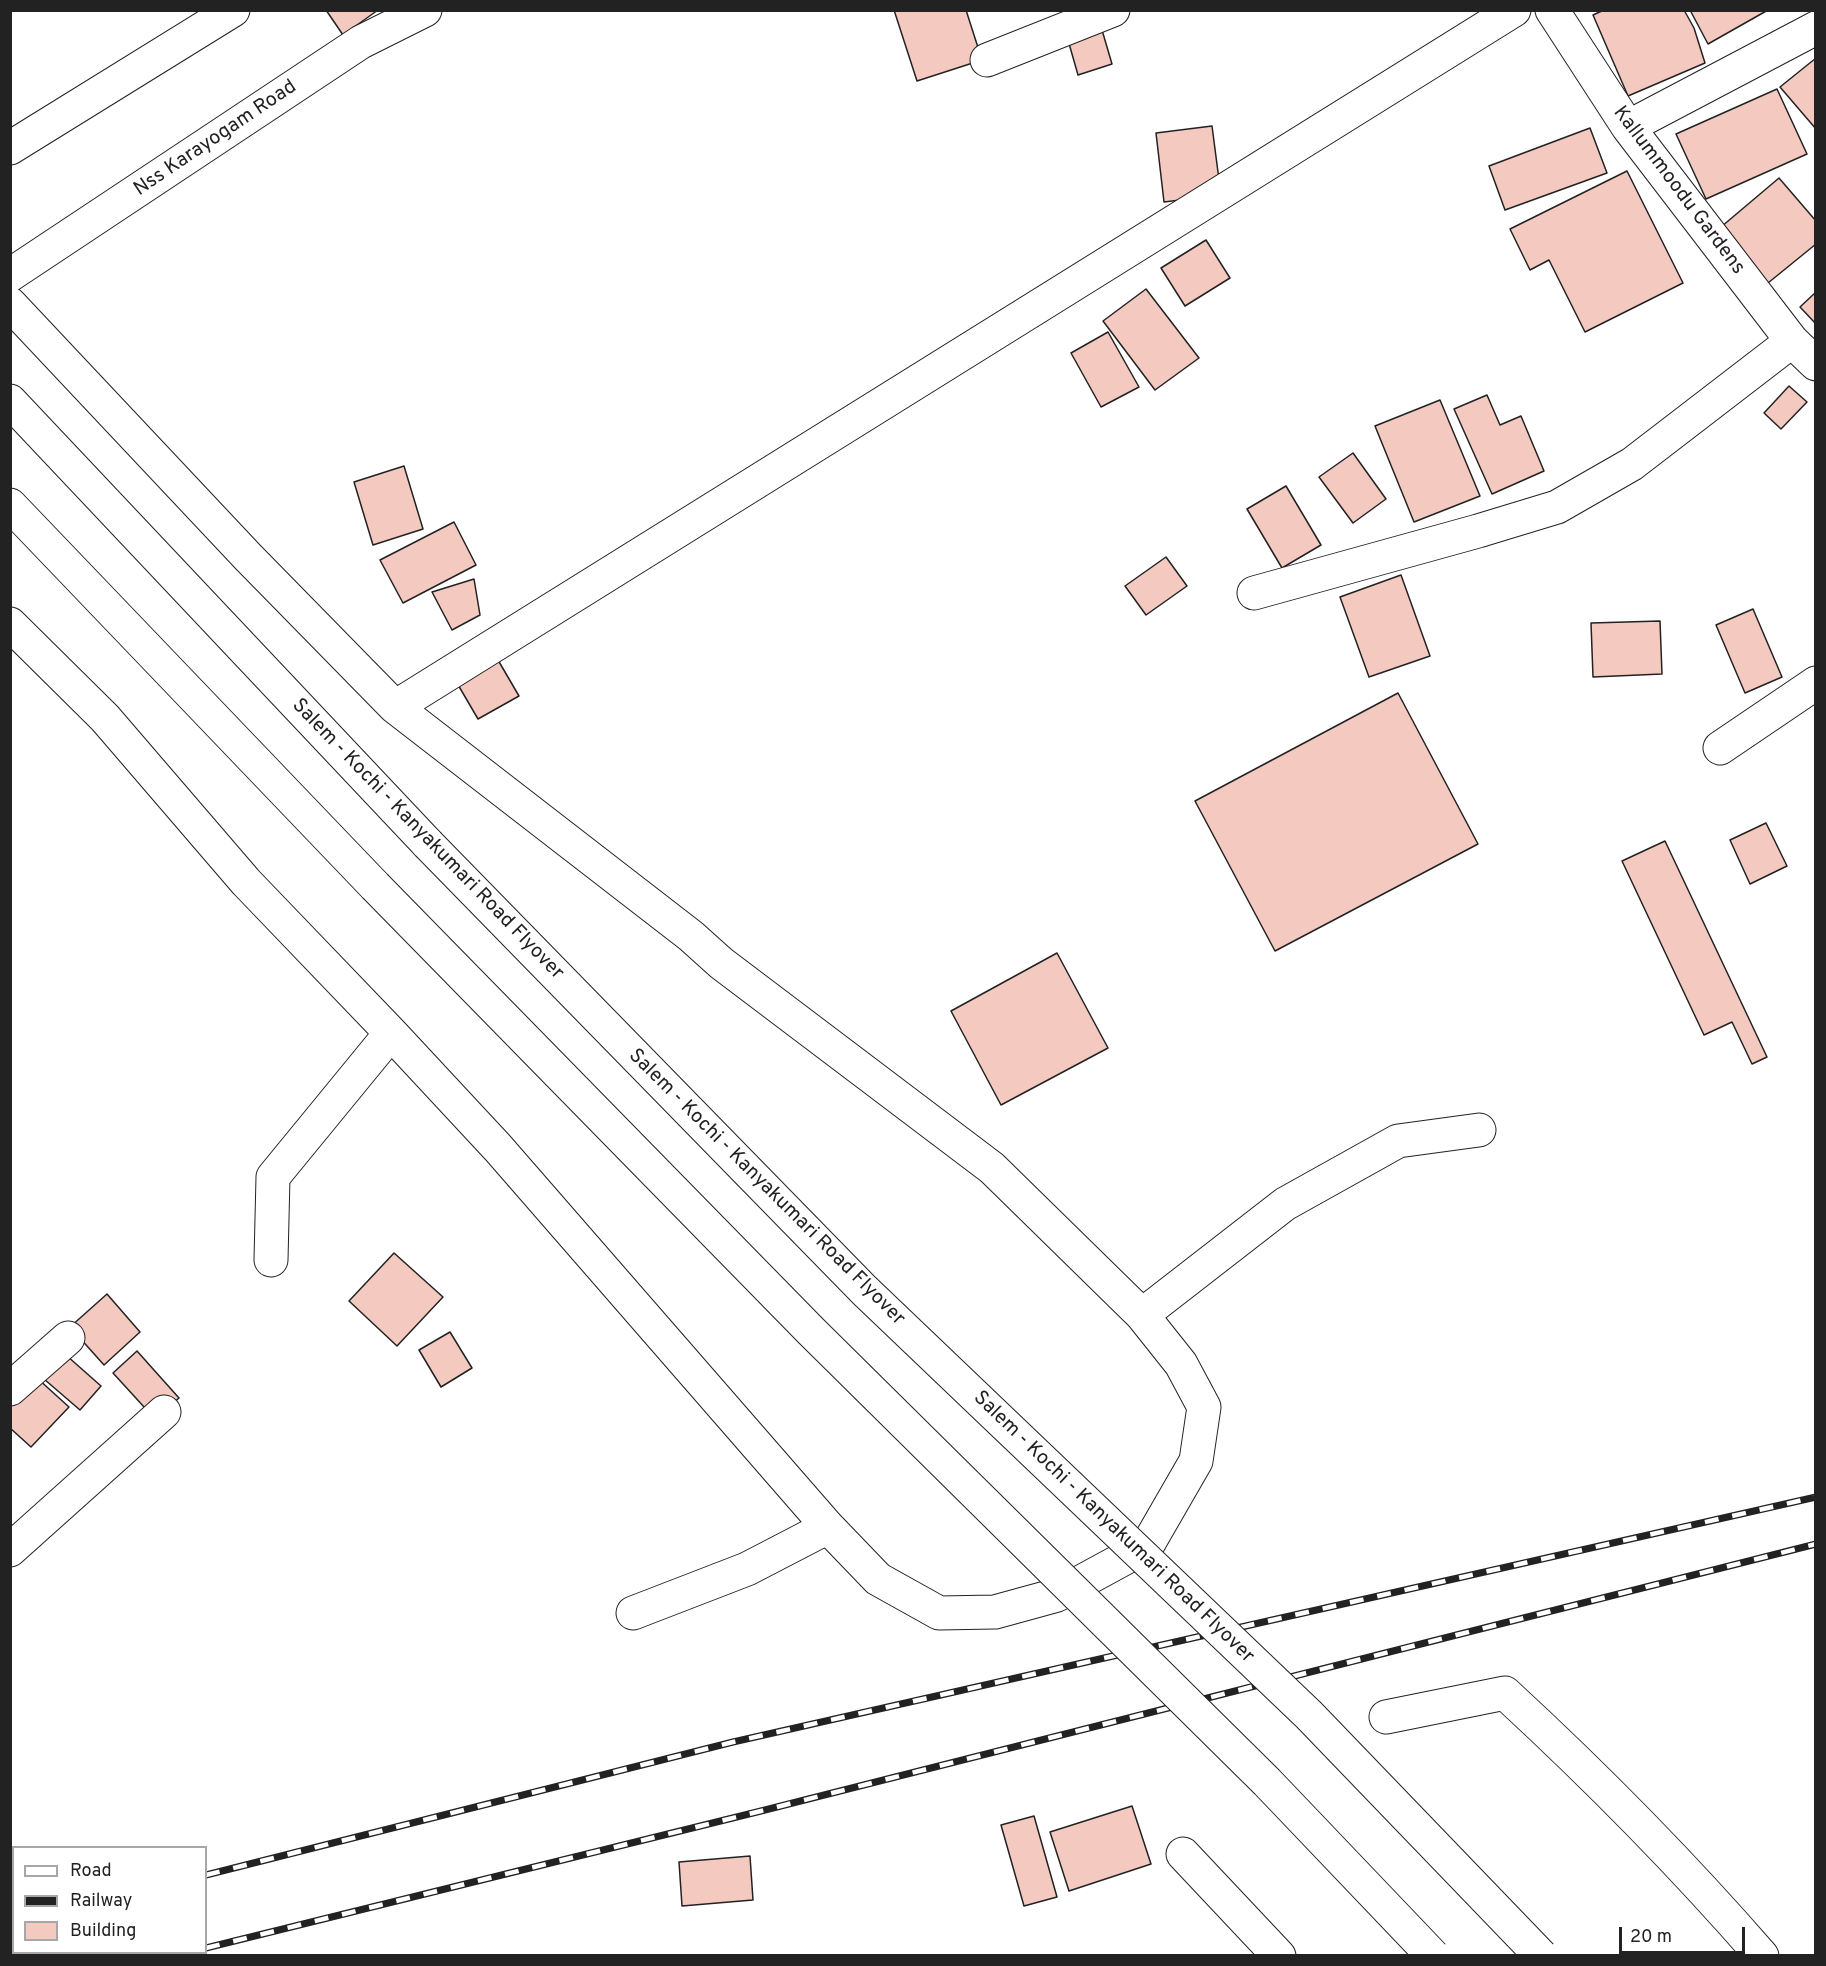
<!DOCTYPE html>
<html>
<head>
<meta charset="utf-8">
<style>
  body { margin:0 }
  #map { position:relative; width:1826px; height:1966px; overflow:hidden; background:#fff; font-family:Overpass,sans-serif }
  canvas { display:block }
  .frame { position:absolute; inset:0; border:12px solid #222; pointer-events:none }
  .legend { position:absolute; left:12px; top:1846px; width:195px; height:108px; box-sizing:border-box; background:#fff; border:2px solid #a7a7a7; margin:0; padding:8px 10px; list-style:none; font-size:18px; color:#222 }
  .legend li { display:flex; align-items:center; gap:12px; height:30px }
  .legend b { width:30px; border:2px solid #a7a7a7 }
  .scale { position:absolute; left:1619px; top:1927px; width:126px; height:27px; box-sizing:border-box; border:3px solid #222; border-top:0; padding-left:8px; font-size:18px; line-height:21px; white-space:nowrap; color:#222; -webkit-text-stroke:4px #fff; paint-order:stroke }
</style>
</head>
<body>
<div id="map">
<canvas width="1826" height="1966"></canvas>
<div class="frame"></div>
<ul class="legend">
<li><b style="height:8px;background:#fff"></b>Road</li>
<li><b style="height:8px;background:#222"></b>Railway</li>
<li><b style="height:16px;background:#f3c9c0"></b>Building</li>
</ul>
<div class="scale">20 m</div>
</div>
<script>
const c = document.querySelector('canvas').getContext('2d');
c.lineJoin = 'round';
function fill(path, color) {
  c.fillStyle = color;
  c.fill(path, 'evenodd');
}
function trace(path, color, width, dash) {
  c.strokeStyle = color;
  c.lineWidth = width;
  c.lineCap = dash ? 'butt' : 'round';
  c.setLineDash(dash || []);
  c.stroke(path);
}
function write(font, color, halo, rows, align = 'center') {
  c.font = font + ' Overpass,sans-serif';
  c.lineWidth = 4.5;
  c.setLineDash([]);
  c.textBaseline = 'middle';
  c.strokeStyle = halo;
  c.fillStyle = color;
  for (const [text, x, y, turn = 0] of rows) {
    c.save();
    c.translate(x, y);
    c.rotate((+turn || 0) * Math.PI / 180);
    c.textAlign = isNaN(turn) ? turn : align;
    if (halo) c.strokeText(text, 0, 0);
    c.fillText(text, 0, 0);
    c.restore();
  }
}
const building = new Path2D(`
  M 326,10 L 378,10 L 343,35 Z
  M 894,10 L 966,10 L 982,60 L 917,81 Z
  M 1604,10 L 1684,10 L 1694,28 L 1705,63 L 1628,96 L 1593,15 Z
  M 1690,10 L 1768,10 L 1708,44 Z
  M 1102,30 L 1112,64 L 1078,75 L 1068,40 Z
  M 1816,58 L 1816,129 L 1780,87 Z
  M 1777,89 L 1807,154 L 1706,199 L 1676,134 Z
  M 1212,126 L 1221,195 L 1164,202 L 1156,133 Z
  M 1590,128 L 1607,173 L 1505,210 L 1489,166 Z
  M 1627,171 L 1683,283 L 1585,332 L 1549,260 L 1530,270 L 1510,229 Z
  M 1779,178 L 1816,221 L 1816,244 L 1768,283 L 1721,227 Z
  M 1206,240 L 1230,278 L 1185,306 L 1161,268 Z
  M 1146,289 L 1199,358 L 1155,390 L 1103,321 Z
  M 1816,292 L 1816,324 L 1800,307 Z
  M 1108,332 L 1139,387 L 1101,407 L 1071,353 Z
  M 1789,386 L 1807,402 L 1781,429 L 1764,413 Z
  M 1487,395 L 1500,425 L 1521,416 L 1544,471 L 1492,494 L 1454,409 Z
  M 1440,400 L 1480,496 L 1414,522 L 1375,426 Z
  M 1353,453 L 1386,499 L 1353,523 L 1319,477 Z
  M 404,466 L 423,529 L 373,545 L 354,482 Z
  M 1286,486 L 1321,545 L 1282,568 L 1247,509 Z
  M 454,522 L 476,565 L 403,603 L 380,560 Z
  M 1166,557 L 1187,586 L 1146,615 L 1125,586 Z
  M 1401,575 L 1430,656 L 1369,677 L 1340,597 Z
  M 474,579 L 480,615 L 452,630 L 432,592 Z
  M 1753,609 L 1782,677 L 1745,693 L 1716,625 Z
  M 1660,621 L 1662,674 L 1593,677 L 1591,623 Z
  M 498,660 L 519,696 L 478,719 L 457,683 Z
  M 1398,693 L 1478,844 L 1275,951 L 1195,801 Z
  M 1766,823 L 1787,866 L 1750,884 L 1730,840 Z
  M 1665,841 L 1767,1057 L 1752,1064 L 1732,1022 L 1704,1035 L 1622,861 Z
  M 1057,953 L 1108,1048 L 1001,1105 L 951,1011 Z
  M 394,1253 L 443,1297 L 397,1346 L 349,1301 Z
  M 107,1294 L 140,1332 L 104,1365 L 70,1327 Z
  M 450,1332 L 472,1368 L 441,1387 L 419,1350 Z
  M 58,1348 L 101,1386 L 80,1410 L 37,1373 Z
  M 137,1351 L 179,1398 L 155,1419 L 113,1373 Z
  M 37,1378 L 69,1407 L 31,1447 L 10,1428 L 10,1407 Z
  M 1132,1806 L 1151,1864 L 1069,1891 L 1050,1832 Z
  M 1034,1816 L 1057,1897 L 1024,1906 L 1001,1825 Z
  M 750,1856 L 753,1900 L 682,1906 L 679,1862 Z`);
fill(building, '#f3c9c0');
trace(building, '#222', 1.5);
const minor = new Path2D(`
  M 1552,10 L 1628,127 L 1792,341 L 1816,364
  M 987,60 L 1113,10
  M 1628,127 L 1816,28
  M 10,148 L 233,10
  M 10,275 L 361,42 L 425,10
  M 10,304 L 248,557 L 395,707 L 691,936 L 721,963 L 992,1168 L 1142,1315 L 1181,1364 L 1204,1407 L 1196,1461 L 1147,1546 L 1057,1595 L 995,1612 L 939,1613 L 878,1579 L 828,1527 L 498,1148 L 391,1033 L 246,882 L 105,718 L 10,624
  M 1254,593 L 1478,531 L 1557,507 L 1632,464 L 1792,341
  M 395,707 L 1514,10
  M 1720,748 L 1816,683
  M 271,1260 L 273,1177 L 391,1033
  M 1142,1315 L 1285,1204 L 1398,1141 L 1479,1130
  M 10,1389 L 68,1338
  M 10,1550 L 164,1412
  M 633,1613 L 747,1569 L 828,1527
  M 1386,1717 L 1505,1693 C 1595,1776 1681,1863 1762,1956
  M 1183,1854 L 1279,1956`);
const highway = new Path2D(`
  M 10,401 L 428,844
  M 10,505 L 375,886`);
trace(minor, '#222', 35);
trace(highway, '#222', 35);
trace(minor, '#fff', 33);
trace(highway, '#fff', 33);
const rail = new Path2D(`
  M 206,1875 L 733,1742 L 1816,1497
  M 10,1924 L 14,1923
  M 206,1948 L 761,1811 L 1816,1544
  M 175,1956 L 187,1952`);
trace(rail, '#222', 7);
trace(rail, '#fff', 4.5, [14]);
const highwayBridge = new Path2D(`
  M 428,844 L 864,1290 L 1309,1715 L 1541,1956
  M 375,886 L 811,1331 L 1267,1782 L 1433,1956`);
trace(highwayBridge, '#222', 35, []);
trace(highwayBridge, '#fff', 33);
write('20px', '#222', '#fff', [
  ["Nss Karayogam Road",216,139,-34],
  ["Kallummoodu Gardens",1678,191,53],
  ["Salem - Kochi - Kanyakumari Road Flyover",427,840,46],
  ["Salem - Kochi - Kanyakumari Road Flyover",766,1188,45],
  ["Salem - Kochi - Kanyakumari Road Flyover",1113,1528,44]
]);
</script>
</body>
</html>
